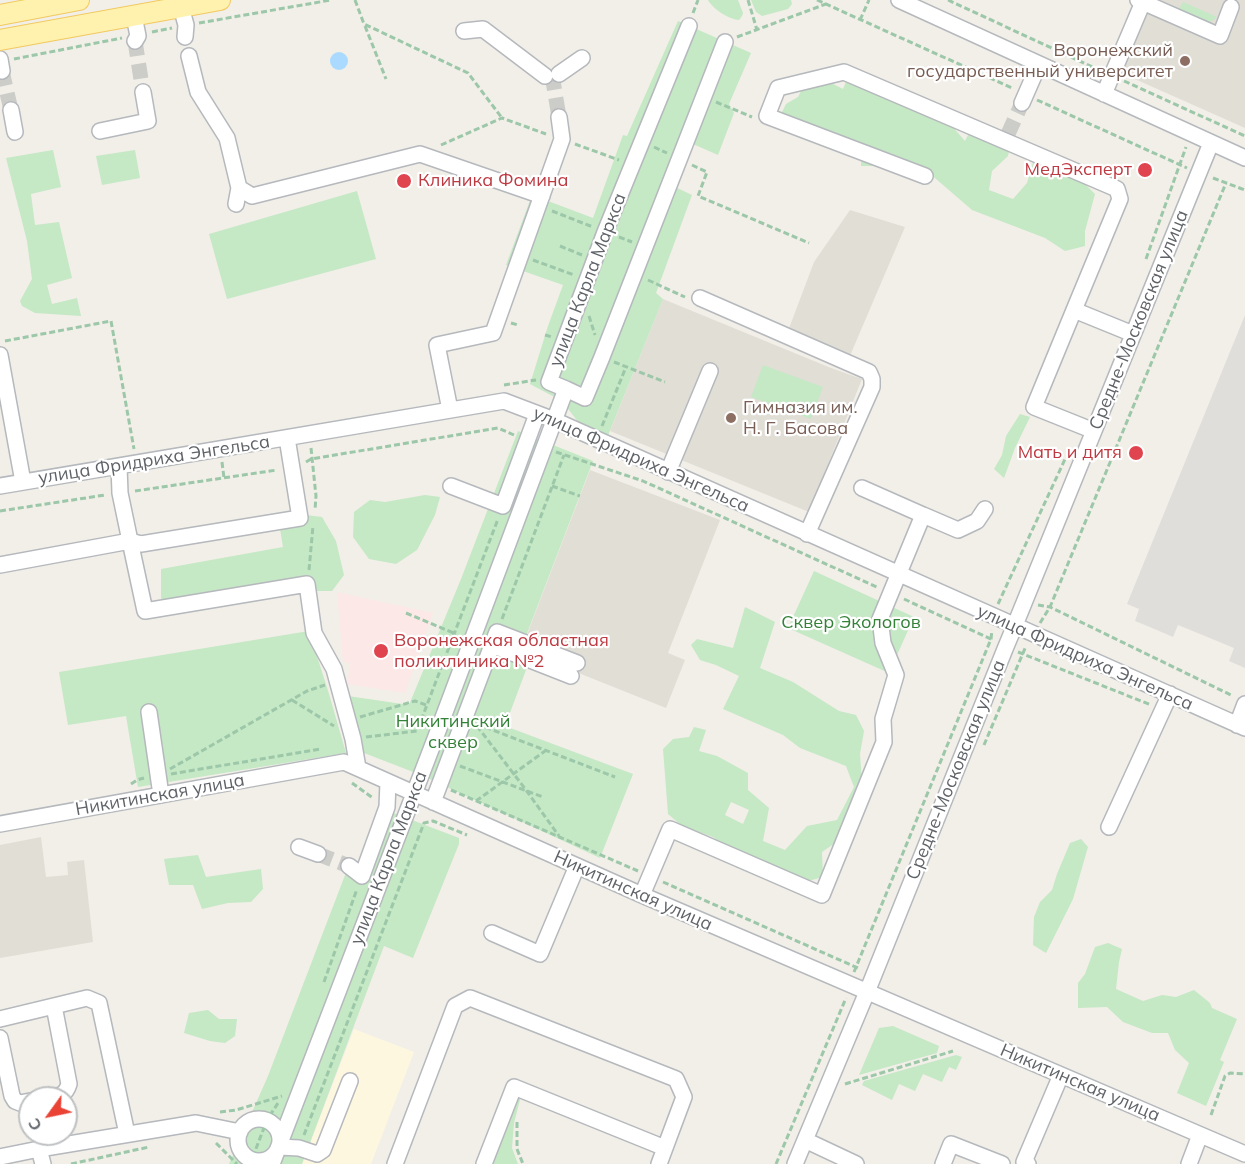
<!DOCTYPE html>
<html>
<head>
<meta charset="utf-8">
<style>
  body { margin:0 }
  #map { position:relative; width:1245px; height:1164px; overflow:hidden; background:#f1efe8; font-family:Mulish,sans-serif }
  canvas { display:block }
  .north { position:absolute; left:18px; top:1086px; width:60px; height:60px; box-sizing:border-box; background:#fff; border:2px solid #bfc1c3; border-radius:50%; rotate:237deg; font-size:16px; font-weight:700; line-height:24px; text-align:center; color:#5f6368 }
  .north::after { content:''; display:block; margin:auto; width:21px; height:27px; background:#ea4335; clip-path:polygon(50% 0,100% 100%,50% 72%,0 100%) }
</style>
</head>
<body>
<div id="map">
<canvas width="1245" height="1164"></canvas>
<div class="north">С</div>
</div>
<script>
const c = document.querySelector('canvas').getContext('2d');
c.lineJoin = 'round';
function fill(path, color) {
  c.fillStyle = color;
  c.fill(path, 'evenodd');
}
function trace(path, color, width, dash) {
  c.strokeStyle = color;
  c.lineWidth = width;
  c.lineCap = dash ? 'butt' : 'round';
  c.setLineDash(dash || []);
  c.stroke(path);
}
function write(font, color, halo, rows, align = 'center') {
  c.font = font + ' Mulish,sans-serif';
  c.lineWidth = 4.5;
  c.setLineDash([]);
  c.textBaseline = 'middle';
  c.strokeStyle = halo;
  c.fillStyle = color;
  for (const [text, x, y, turn = 0] of rows) {
    c.save();
    c.translate(x, y);
    c.rotate((+turn || 0) * Math.PI / 180);
    c.textAlign = isNaN(turn) ? turn : align;
    if (halo) c.strokeText(text, 0, 0);
    c.fillText(text, 0, 0);
    c.restore();
  }
}
fill(new Path2D(`
  M 354,1029 L 414,1052 L 371,1164 L 302,1164 Z`), '#fef7e0');
fill(new Path2D(`
  M 1245,315 L 1245,668 L 1229,661 L 1234,648 L 1178,625 L 1173,637 L 1145,625 L 1135,621 L 1139,609 L 1127,604 Z`), '#e0deda');
fill(new Path2D(`
  M 1161,0 L 1245,0 L 1245,128 L 1119,72 L 1150,1 L 1159,5 Z
  M 850,210 L 905,227 L 849,358 L 788,331 L 814,262 Z
  M 663,299 L 831,368 L 862,379 L 809,512 L 610,431 Z
  M 590,470 L 720,520 L 668,653 L 685,660 L 666,708 L 521,650 Z
  M 41,837 L 46,877 L 68,875 L 67,862 L 84,860 L 93,942 L 0,958 L 0,845 Z`), '#e1ded6');
fill(new Path2D(`
  M 337,592 L 433,613 L 405,693 L 347,684 L 350,663 L 343,662 Z`), '#fce8e6');
fill(new Path2D(`
  M 708,0 L 738,0 L 743,13 L 742,16 L 739,20 C 728,19 713,9 708,0 Z
  M 751,0 L 791,0 L 792,4 L 788,9 L 762,16 L 756,12 Z
  M 1183,2 L 1217,17 L 1212,21 L 1207,22 L 1178,11 Z
  M 678,21 L 751,53 L 729,104 L 734,113 L 718,155 L 693,144 L 675,187 L 692,195 L 656,293 L 663,299 L 607,438 L 582,427 L 562,401 L 530,384 L 548,326 L 563,285 L 506,265 L 532,195 L 593,218 L 623,135 L 627,136 Z
  M 848,77 L 951,125 L 965,141 L 971,129 L 1011,141 L 1008,156 L 992,171 L 989,190 L 1013,199 L 1027,183 L 1034,159 L 1047,167 L 1084,183 L 1095,194 L 1085,231 L 1085,246 L 1065,251 L 1045,238 L 972,210 L 921,166 L 890,153 L 874,166 L 861,166 L 862,143 L 841,136 L 815,139 L 780,116 L 786,104 L 798,97 L 805,83 L 827,81 L 843,89 Z
  M 53,150 L 61,187 L 31,194 L 35,225 L 59,222 L 72,278 L 47,285 L 52,304 L 77,298 L 81,316 L 35,313 L 22,306 L 20,301 L 32,279 L 27,241 L 6,158 Z
  M 135,150 L 140,178 L 102,185 L 96,156 Z
  M 357,191 L 376,259 L 227,299 L 209,234 Z
  M 763,365 L 823,387 L 811,419 L 751,397 Z
  M 1020,414 L 1030,417 L 1015,448 L 1004,478 L 994,469 L 1002,455 L 1006,436 Z
  M 518,431 L 593,461 L 521,649 L 532,654 L 505,726 L 633,774 L 600,858 L 421,775 L 364,753 L 348,696 L 409,705 L 461,579 Z
  M 425,495 L 440,497 L 435,515 L 417,550 L 396,564 L 369,559 L 353,537 L 354,512 L 370,500 L 385,502 Z
  M 290,513 L 322,517 L 336,541 L 344,575 L 332,591 L 299,591 L 172,612 L 161,598 L 161,569 L 283,547 L 280,529 Z
  M 814,571 L 914,617 L 889,673 L 788,628 Z
  M 745,607 L 775,622 L 760,668 L 793,682 L 839,711 L 856,715 L 864,731 L 860,754 L 862,782 L 838,841 L 822,852 L 823,877 L 804,882 L 737,854 L 713,837 L 682,826 L 668,814 L 663,749 L 673,739 L 689,737 L 694,727 L 706,730 L 699,751 L 717,756 L 748,773 L 748,790 L 769,808 L 763,841 L 785,850 L 807,826 L 837,820 L 854,787 L 846,766 L 800,748 L 783,735 L 723,709 L 739,676 L 716,665 L 700,660 L 691,645 L 697,639 L 733,648 ZM 731,802 L 749,810 L 743,824 L 725,815 Z
  M 309,631 L 329,694 L 346,753 L 138,787 L 126,716 L 68,725 L 59,672 Z
  M 391,812 L 459,838 L 459,844 L 413,958 L 384,946 L 302,1164 L 229,1164 L 268,1076 L 347,870 L 366,872 Z
  M 1081,839 L 1088,847 L 1073,899 L 1046,953 L 1033,945 L 1034,917 L 1040,902 L 1052,890 L 1057,874 L 1070,843 Z
  M 198,855 L 206,877 L 261,869 L 263,889 L 251,902 L 228,903 L 202,909 L 193,885 L 169,885 L 164,859 Z
  M 1108,943 L 1122,949 L 1119,962 L 1116,989 L 1143,1001 L 1162,995 L 1176,997 L 1194,990 L 1210,1003 L 1212,1008 L 1237,1019 L 1220,1060 L 1224,1062 L 1206,1106 L 1177,1093 L 1189,1063 L 1175,1050 L 1168,1033 L 1152,1033 L 1123,1022 L 1107,1007 L 1078,1008 L 1078,983 L 1085,974 L 1095,947 Z
  M 208,1010 L 219,1019 L 237,1019 L 235,1036 L 225,1043 L 210,1041 L 184,1033 L 189,1013 Z
  M 893,1026 L 939,1046 L 937,1053 L 859,1075 L 879,1028 Z
  M 956,1055 L 962,1057 L 956,1070 L 949,1067 L 942,1082 L 923,1074 L 915,1091 L 899,1084 L 892,1100 L 862,1085 L 864,1081 Z
  M 516,1094 L 521,1096 L 514,1123 L 512,1148 L 518,1164 L 489,1164 Z`), '#c5e8c5');
fill(new Path2D(`
  M330 61a9 9 0 1 1 18 0a9 9 0 1 1-18 0Z`), '#aadaff');
trace(new Path2D(`
  M 135,41 L 143,92
  M 2,71 L 11,110
  M 552,75 L 559,117
  M 1008,134 L 1022,103
  M 318,854 L 349,866`), '#ccccc8', 15, [15, 8]);
const minor = new Path2D(`
  M 899,0 L 1245,158
  M 1138,0 L 1220,36 L 1231,7
  M 181,7 L 186,25 L 185,37
  M 134,16 L 138,36 L 135,41
  M 464,31 L 483,29 L 545,76
  M 189,56 L 198,92 L 227,138 L 239,188 L 252,196 L 420,154 L 542,196
  M 0,59 L 2,71
  M 559,74 L 582,58
  M 1104,94 L 1143,2
  M 1022,103 L 1039,64
  M 11,110 L 15,132
  M 100,131 L 148,121 L 143,92
  M 925,176 L 767,116 L 778,88 L 844,72 L 1117,189 L 1120,199 L 1074,310
  M 236,204 L 239,188
  M 700,298 L 869,372 L 872,379 L 872,387 L 807,534
  M 0,355 L 23,482
  M 566,389 L 585,398 L 602,357 L 725,42
  M 450,410 L 437,345 L 493,333 L 562,139 L 559,117
  M 1094,431 L 1034,407 L 1074,310 L 1133,334
  M 287,438 L 300,518 L 141,544 L 130,541 L 145,611 L 307,584 L 314,633 L 334,669 L 353,739 L 358,768
  M 668,472 L 710,371
  M 0,486 L 504,401 L 554,420 L 1245,728
  M 451,486 L 503,506 L 537,414
  M 862,488 L 923,515
  M 0,565 L 130,541 L 120,493 L 119,466
  M 492,645 L 571,676
  M 149,712 L 161,795
  M 1237,725 L 1245,704
  M 433,802 L 497,632 L 577,663
  M 0,824 L 344,762 L 642,895 L 1245,1154
  M 1109,827 L 1170,694
  M 299,847 L 318,854
  M 349,866 L 362,876 L 387,807 L 388,782
  M 642,895 L 670,829 L 822,895 L 884,742 L 883,719 L 896,675 L 883,643 L 880,619 L 923,515 L 958,530 L 977,521 L 985,509
  M 492,933 L 540,954 L 577,866
  M 0,1019 L 87,998 L 99,1003 L 127,1134
  M 0,1038 L 12,1096 L 15,1101 L 20,1103 L 30,1101
  M 46,1098 C 58,1096 65,1097 69,1084 L 54,1006
  M238 1140a21 21 0 1 1 42 0a21 21 0 1 1-42 0Z
  M 805,1140 L 856,1164
  M 279,1147 L 299,1148 L 317,1154 L 323,1150 L 350,1081
  M 39,1149 L 43,1164
  M 0,1157 L 39,1149 L 196,1123 L 240,1132
  M 272,1164 L 435,739 L 566,389 L 549,382 L 605,232 L 689,26
  M 395,1164 L 455,1006 L 470,998 L 676,1079 L 684,1097 L 659,1164
  M 484,1164 L 514,1087 L 665,1148
  M 795,1164 L 867,992 L 1005,649 L 1015,625 L 1211,143
  M 943,1164 L 951,1144 L 1002,1164
  M 1028,1164 L 1024,1162 L 1061,1075
  M 1189,1164 L 1200,1135`);
const major = new Path2D(`
  M 0,15 L 79,0
  M 0,40 L 220,0`);
trace(minor, '#b5b8bc', 18);
trace(major, '#f2c960', 22);
trace(new Path2D(`
  M 355,0 L 364,24 L 468,73 L 502,118
  M 748,0 L 757,30
  M 817,0 L 1012,88
  M 948,0 L 1099,70
  M 693,13 L 698,0
  M 860,20 L 869,0
  M 199,23 L 331,0
  M 365,26 L 386,79
  M 152,32 L 172,28
  M 737,37 L 826,4
  M 14,59 L 122,38
  M 1124,81 L 1245,136
  M 1037,100 L 1187,168
  M 716,102 L 752,117
  M 575,144 L 619,160
  M 441,145 L 502,118 L 546,134
  M 654,147 L 667,153
  M 692,165 L 707,172 L 698,196 L 809,243
  M 1213,178 L 1245,190
  M 552,211 L 593,227
  M 619,237 L 632,242
  M 560,246 L 582,255
  M 1146,259 L 1186,147
  M 533,260 L 574,275
  M 648,280 L 685,297
  M 589,316 L 595,335
  M 511,323 L 518,325
  M 545,335 L 552,337
  M 5,341 L 111,321 L 134,449
  M 614,362 L 665,382
  M 504,385 L 536,380
  M 602,426 L 626,367
  M 311,448 L 316,496 L 315,510
  M 556,452 L 643,481 L 879,588
  M 222,462 L 224,478
  M 306,462 L 311,459 L 498,428 L 514,435
  M 552,486 L 580,496
  M 135,491 L 277,470
  M 0,511 L 105,495
  M 309,570 L 313,526
  M 904,599 L 993,640
  M 998,604 L 1066,457
  M 1038,605 L 1050,607 L 1233,696
  M 406,613 L 456,634
  M 502,619 L 564,455
  M 1040,623 L 1050,607 L 1226,183
  M 1018,652 L 1151,705
  M 292,700 L 334,726
  M 360,717 L 415,701 L 426,705
  M 477,724 L 615,777
  M 477,726 L 526,790 L 559,836
  M 366,737 L 417,731 L 498,519
  M 984,745 L 1026,646
  M 460,766 L 543,797
  M 170,769 L 307,691 L 325,685
  M 171,774 L 321,749
  M 352,783 L 373,798
  M 131,784 L 137,780 L 144,778
  M 451,790 L 638,871
  M 476,801 L 545,751
  M 663,882 L 858,968
  M 854,972 L 991,639 L 992,630
  M 324,982 L 357,889
  M 845,1084 L 953,1051
  M 220,1112 L 236,1110 L 282,1096
  M 1211,1115 L 1225,1076 L 1230,1073 L 1245,1074
  M 517,1122 L 517,1149 L 523,1164
  M 304,1135 L 424,823 L 433,821 L 467,835
  M 216,1143 L 237,1164
  M 71,1164 L 149,1147
  M 247,1164 L 252,1159 L 267,1120 L 278,1103
  M 776,1164 L 846,998`), '#9cc7a9', 3, [6, 3]);
trace(minor, '#fff', 15);
trace(major, '#fff2af', 20);
for (const [x, y, r, color] of [
  [1185,61,6,"#8d6e63"],
  [1145,170,8,"#e0444e"],
  [404,181,8,"#e0444e"],
  [731,418,6,"#8d6e63"],
  [1136,453,8,"#e0444e"],
  [381,651,8,"#e0444e"]
]) {
  const dot = new Path2D();
  dot.arc(x, y, r, 0, 2 * Math.PI);
  c.fillStyle = color;
  c.fill(dot);
  trace(dot, '#fff', 2);
}
write('18px', '#785e54', '#fff', [
  ["Воронежский",1173,51],
  ["государственный университет",1173,72],
  ["Гимназия им.",743,408,"left"],
  ["Н. Г. Басова",743,429,"left"]
], 'right');
write('18px', '#be3a42', '#fff', [
  ["МедЭксперт",1132,170],
  ["Клиника Фомина",418,181,"left"],
  ["Мать и дитя",1122,453],
  ["Воронежская областная",394,641,"left"],
  ["поликлиника №2",394,662,"left"]
], 'right');
write('18px', '#5f6368', '#fff', [
  ["улица Карла Маркса",588,280,-69],
  ["Средне-Московская улица",1139,320,-68],
  ["улица Фридриха Энгельса",154,460,-9],
  ["улица Фридриха Энгельса",641,460,24],
  ["улица Фридриха Энгельса",1085,658,24],
  ["Средне-Московская улица",956,770,-68],
  ["Никитинская улица",160,795,-10],
  ["улица Карла Маркса",389,858,-69],
  ["Никитинская улица",633,891,24],
  ["Никитинская улица",1080,1083,23]
]);
write('18px', '#348238', '#fff', [
  ["Сквер Экологов",851,623],
  ["Никитинский",453,722],
  ["сквер",453,743]
]);
</script>
</body>
</html>
